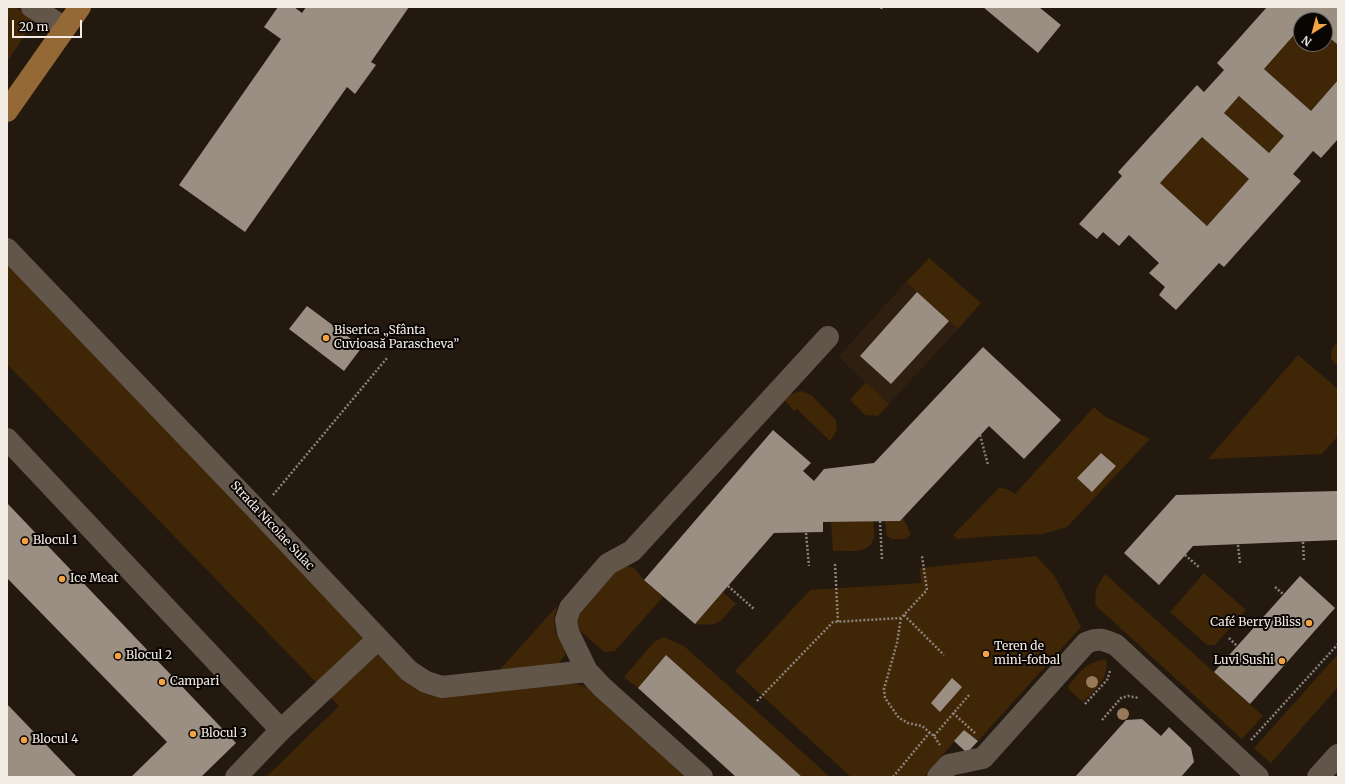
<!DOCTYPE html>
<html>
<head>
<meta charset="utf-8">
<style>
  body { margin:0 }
  #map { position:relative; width:1345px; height:784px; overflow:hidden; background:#23190f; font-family:Merriweather,serif }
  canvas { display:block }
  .frame { position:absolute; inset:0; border:8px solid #f3ece5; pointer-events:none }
  .north { position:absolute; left:1293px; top:12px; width:40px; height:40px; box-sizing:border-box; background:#090503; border:1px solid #67615d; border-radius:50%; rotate:216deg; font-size:11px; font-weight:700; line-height:16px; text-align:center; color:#f3ece5 }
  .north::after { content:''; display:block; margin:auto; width:14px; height:18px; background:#f4a344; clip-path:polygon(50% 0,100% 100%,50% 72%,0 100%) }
  .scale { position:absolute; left:12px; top:20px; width:70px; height:18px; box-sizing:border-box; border:2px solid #f3ece5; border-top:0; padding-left:5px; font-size:12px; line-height:14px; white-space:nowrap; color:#f3ece5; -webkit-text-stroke:3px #090503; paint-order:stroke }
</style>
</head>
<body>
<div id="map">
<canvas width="1345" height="784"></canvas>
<div class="frame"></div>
<div class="north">N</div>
<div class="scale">20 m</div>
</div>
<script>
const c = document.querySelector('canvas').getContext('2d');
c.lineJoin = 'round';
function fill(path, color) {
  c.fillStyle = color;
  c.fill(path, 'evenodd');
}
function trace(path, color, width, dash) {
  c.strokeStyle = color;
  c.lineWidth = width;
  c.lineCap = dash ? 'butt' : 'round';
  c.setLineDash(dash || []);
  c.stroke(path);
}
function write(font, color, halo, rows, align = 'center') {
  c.font = font + ' Merriweather,serif';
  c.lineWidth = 4;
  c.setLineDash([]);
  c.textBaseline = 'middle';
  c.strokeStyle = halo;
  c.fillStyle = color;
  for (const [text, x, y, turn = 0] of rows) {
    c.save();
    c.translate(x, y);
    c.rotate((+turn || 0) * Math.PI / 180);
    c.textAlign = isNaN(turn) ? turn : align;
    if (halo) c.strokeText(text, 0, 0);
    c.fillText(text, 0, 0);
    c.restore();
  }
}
fill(new Path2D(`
  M 906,282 L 958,329 L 889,404 L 838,357 Z`), '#2e1f10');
fill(new Path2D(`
  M 7,7 L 15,7 L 35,20 L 7,62 Z
  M 1301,27 L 1301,44 L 1325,44 L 1325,34 L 1338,45 L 1338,80 L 1311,111 L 1264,69 Z
  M 1239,96 L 1284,136 L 1269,153 L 1224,113 Z
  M 1202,137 L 1249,179 L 1207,226 L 1160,183 Z
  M 929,258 L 981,303 L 958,329 L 906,282 Z
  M 7,259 L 410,684 L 572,683 L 587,687 L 690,777 L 266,777 L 339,706 L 7,364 Z
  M 1338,341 L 1338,367 C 1328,358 1329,351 1338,341 Z
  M 1298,355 L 1338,389 L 1338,436 L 1322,454 L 1208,459 Z
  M 866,382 L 889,404 L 878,416 L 865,415 L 850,400 Z
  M 802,391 L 811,395 L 836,420 L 837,430 L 830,441 L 797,409 L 794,411 L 784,400 L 791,394 Z
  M 1094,407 L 1104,416 L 1150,439 L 1067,527 L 1043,534 L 993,536 L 957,539 L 953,535 L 999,488 L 1007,489 L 1015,494 Z
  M 903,518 L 911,534 L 906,539 L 892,539 L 887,536 L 885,521 Z
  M 873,521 C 874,527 875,535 873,540 C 868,555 845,550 833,551 L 831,522 Z
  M 1036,556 L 1054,575 L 1081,627 L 978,741 L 964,730 L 924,777 L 851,777 L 735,671 L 810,590 L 921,583 L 920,568 Z
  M 626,566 L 634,568 L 644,580 L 663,597 L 615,651 L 604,652 L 575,626 L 576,617 L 617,570 Z
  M 1204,573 L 1246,610 L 1215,645 L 1207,645 L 1170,612 Z
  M 1105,574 L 1263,716 L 1242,739 L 1095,605 L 1096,589 Z
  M 723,592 L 736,604 C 720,621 720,627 695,624 Z
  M 558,605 L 554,618 L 556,634 L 565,646 L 565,655 L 557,666 L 494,676 Z
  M 664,637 L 684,646 L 830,777 L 802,777 L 666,655 L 638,688 L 624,677 L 654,642 Z
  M 1338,654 L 1338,687 L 1271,763 L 1254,748 Z
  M 1106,659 C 1110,678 1095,690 1083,702 L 1069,690 L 1068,686 C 1080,672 1086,662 1106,659 Z`), '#3f2607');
fill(new Path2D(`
  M 278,7 L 294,7 L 302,13 L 306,7 L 409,7 L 371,62 L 376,65 L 355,94 L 347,87 L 245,232 L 179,185 L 281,39 L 264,27 Z
  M 983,7 L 1039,7 L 1061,25 L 1038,53 Z
  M 1267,7 L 1338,7 L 1338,45 L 1325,34 L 1325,20 L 1301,20 L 1301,27 L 1264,69 L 1311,111 L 1338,80 L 1338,139 L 1321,158 L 1313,151 L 1293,174 L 1301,181 L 1224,267 L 1219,263 L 1176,310 L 1159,295 L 1165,287 L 1149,273 L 1159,263 L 1129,235 L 1119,246 L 1103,232 L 1097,239 L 1079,224 L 1122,176 L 1118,172 L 1197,85 L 1204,92 L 1224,70 L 1217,63 ZM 1239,96 L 1284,136 L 1269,153 L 1224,113 ZM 1202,137 L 1249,179 L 1207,226 L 1160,183 Z
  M 917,292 L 949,321 L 891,384 L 860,356 Z
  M 307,306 L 362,347 L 344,371 L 289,329 Z
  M 983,347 L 1061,420 L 1024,459 L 989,426 L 900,521 L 823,522 L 823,532 L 774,533 L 695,624 L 644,580 L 773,430 L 811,463 L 803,471 L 814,481 L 824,469 L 874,463 Z
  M 1101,453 L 1116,466 L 1092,492 L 1077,478 Z
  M 1338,491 L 1338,540 L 1193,546 L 1159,585 L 1124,553 L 1176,495 Z
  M 7,503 L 236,743 L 201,777 L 131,777 L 167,742 L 7,578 Z
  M 1300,576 L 1335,608 L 1250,704 L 1214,672 Z
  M 666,655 L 802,777 L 736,777 L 638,688 Z
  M 952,678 L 962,687 L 940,712 L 931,703 Z
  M 7,704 L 77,777 L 7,776 Z
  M 1142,719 L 1161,736 L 1169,727 L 1191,748 L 1194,762 L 1181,777 L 1075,777 L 1126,720 Z
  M 964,730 L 978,741 L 967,753 L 954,741 Z`), '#9b8e82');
trace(new Path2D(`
  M 881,9 L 882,7
  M 980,435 L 988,465
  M 273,495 L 387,358
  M 880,521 L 882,560
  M 806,533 L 809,566
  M 1303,542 L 1304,562
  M 1238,545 L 1240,563
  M 1185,555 L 1200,568
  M 835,564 L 838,622
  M 728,586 L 754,609
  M 1275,587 L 1283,594
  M 904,615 L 944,655
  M 901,618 L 897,643 L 884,689 L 885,698 L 899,718 L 908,723 L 922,726 L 934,736 L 940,745
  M 1229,638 L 1237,646
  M 757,701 L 833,622 L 901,618 L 927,590 L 922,556
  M 1085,704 L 1107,680 L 1110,671
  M 953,713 L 975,733
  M 1102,720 L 1121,698 L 1128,696 L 1139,698
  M 934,736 L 969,695
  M 1251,740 L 1338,644
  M 893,777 L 930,732`), '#8b827a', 2.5, [2, 2]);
trace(new Path2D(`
  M 32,7 L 65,28
  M 7,249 L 259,512 L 409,671 L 426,682 L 442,687 L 587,671
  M 7,439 L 281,730
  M 236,777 L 281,730 L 378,639
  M 702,777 L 602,687 L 587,671 L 568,632 L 566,620 L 570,608 L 608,564 L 632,551 L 828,337
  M 938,777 L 949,765 L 983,758 L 1086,643 C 1099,637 1104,640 1116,645 L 1258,777
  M 1318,777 L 1338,755`), '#62564b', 22);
trace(new Path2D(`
  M 7,111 L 80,7`), '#946935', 22);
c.fillStyle = '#987959';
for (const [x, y] of [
  [1092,682],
  [1123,714]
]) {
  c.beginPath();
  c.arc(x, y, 6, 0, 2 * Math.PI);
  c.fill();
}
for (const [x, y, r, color] of [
  [326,338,4,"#f4a344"],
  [25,541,4,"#f4a344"],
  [62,579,4,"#f4a344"],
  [1309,623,4,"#f4a344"],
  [986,654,4,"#f4a344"],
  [118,656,4,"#f4a344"],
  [1282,661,4,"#f4a344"],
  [162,682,4,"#f4a344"],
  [193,734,4,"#f4a344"],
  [24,740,4,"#f4a344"]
]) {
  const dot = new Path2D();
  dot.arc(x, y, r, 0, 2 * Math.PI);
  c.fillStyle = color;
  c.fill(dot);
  trace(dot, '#090503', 1.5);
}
write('12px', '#f3ece5', '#090503', [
  ["Biserica „Sfânta",334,331],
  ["Cuvioasă Parascheva”",334,345],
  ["Blocul 1",33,541],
  ["Ice Meat",70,579],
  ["Café Berry Bliss",1301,623,"right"],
  ["Teren de",994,647],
  ["mini-fotbal",994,661],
  ["Blocul 2",126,656],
  ["Luvi Sushi",1274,661,"right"],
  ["Campari",170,682],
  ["Blocul 3",201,734],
  ["Blocul 4",32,740]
], 'left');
write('12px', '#f3ece5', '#090503', [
  ["Strada Nicolae Sulac",272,526,47]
]);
</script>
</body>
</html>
